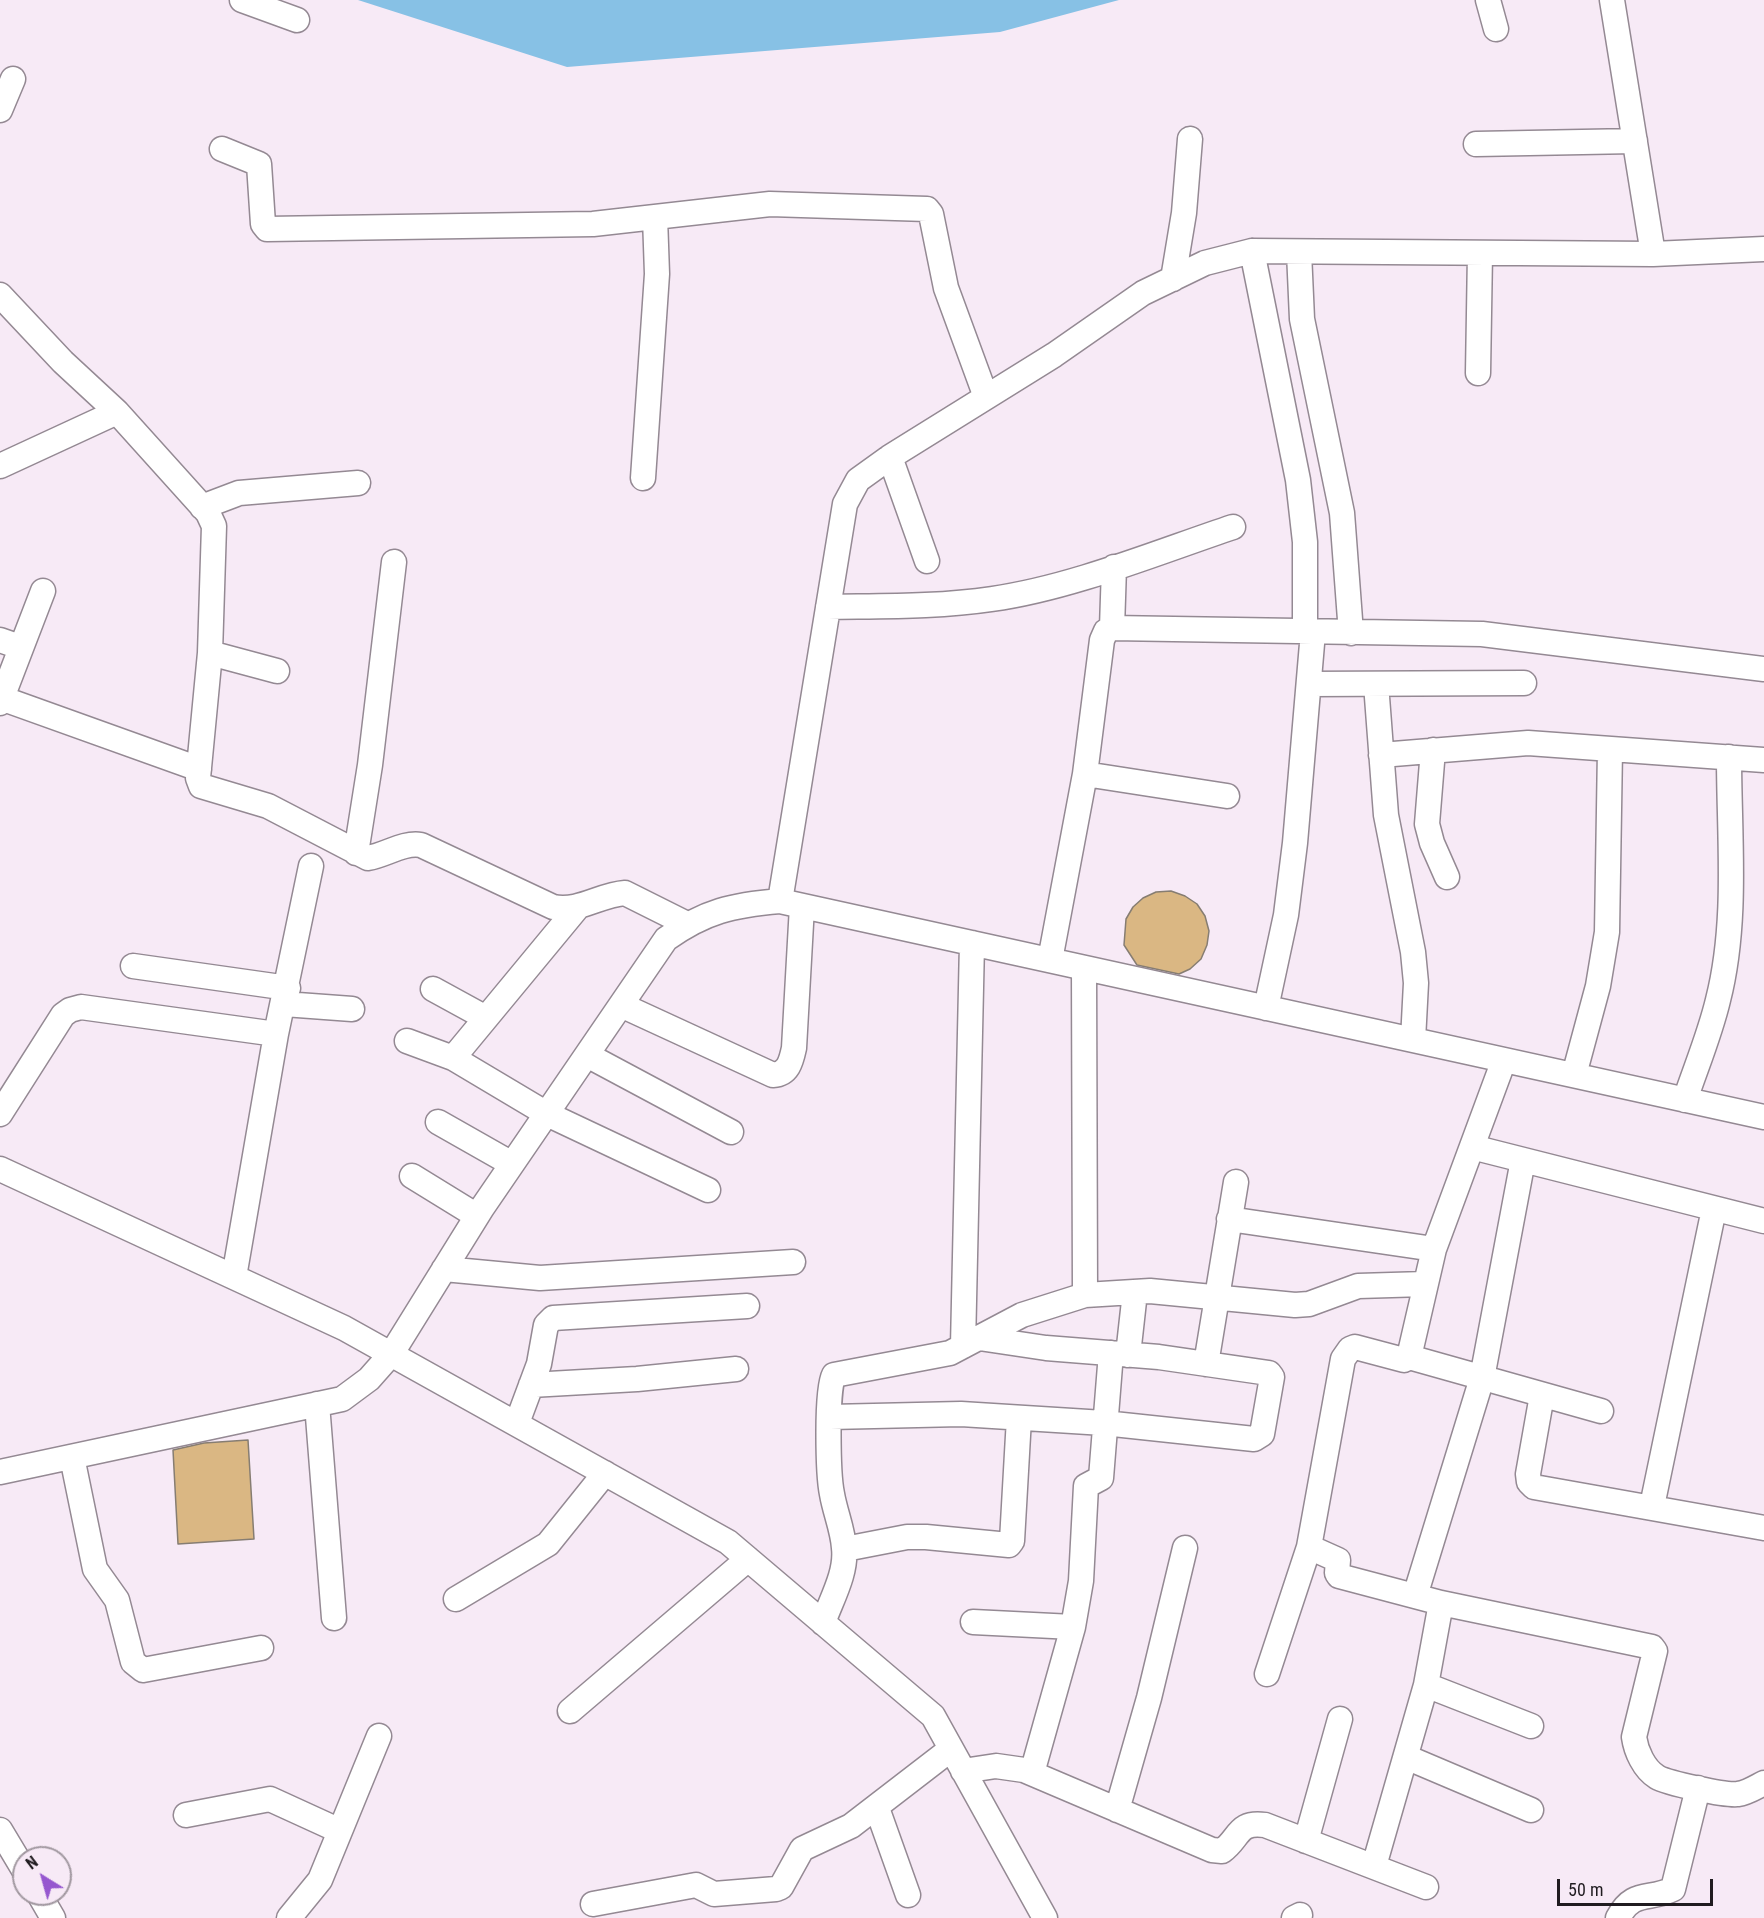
<!DOCTYPE html>
<html>
<head>
<meta charset="utf-8">
<style>
  body { margin:0 }
  #map { position:relative; width:1764px; height:1918px; overflow:hidden; background:#f7eaf6; font-family:"Roboto Condensed",sans-serif }
  canvas { display:block }
  .north { position:absolute; left:12px; top:1846px; width:60px; height:60px; box-sizing:border-box; background:#f7eaf6; border:2px solid #a198a0; border-radius:50%; rotate:323deg; font-size:16px; font-weight:700; line-height:24px; text-align:center; color:#201c20 }
  .north::after { content:''; display:block; margin:auto; width:21px; height:27px; background:#9658cf; clip-path:polygon(50% 0,100% 100%,50% 72%,0 100%) }
  .scale { position:absolute; left:1557px; top:1879px; width:156px; height:27px; box-sizing:border-box; border:3px solid #201c20; border-top:0; padding-left:8px; font-size:18px; line-height:21px; white-space:nowrap; color:#201c20; -webkit-text-stroke:4px #f7eaf6; paint-order:stroke }
</style>
</head>
<body>
<div id="map">
<canvas width="1764" height="1918"></canvas>
<div class="north">N</div>
<div class="scale">50 m</div>
</div>
<script>
const c = document.querySelector('canvas').getContext('2d');
c.lineJoin = 'round';
function fill(path, color) {
  c.fillStyle = color;
  c.fill(path, 'evenodd');
}
function trace(path, color, width, dash) {
  c.strokeStyle = color;
  c.lineWidth = width;
  c.lineCap = dash ? 'butt' : 'round';
  c.setLineDash(dash || []);
  c.stroke(path);
}
fill(new Path2D(`
  M 358,0 L 1119,0 L 1000,32 L 567,67 Z`), '#87c1e5');
const building = new Path2D(`
  M 1171,891 L 1185,896 L 1197,904 L 1205,916 L 1209,931 L 1207,945 L 1201,959 L 1190,969 L 1179,974 L 1137,965 L 1124,945 L 1126,919 L 1133,907 L 1143,898 L 1156,892 Z
  M 248,1440 L 254,1539 L 178,1544 L 173,1450 L 204,1443 Z`);
fill(building, '#dab783');
trace(building, '#867d72', 1.5);
const minor = new Path2D(`
  M 242,0 L 297,20
  M 1488,0 L 1496,29
  M 1612,0 L 1653,254
  M 0,110 L 13,79
  M 1476,144 L 1635,141
  M 222,149 L 259,164 L 263,224 L 267,229 L 593,224 L 770,204 L 927,209 L 931,214 L 946,288 L 986,397
  M 1252,251 L 1298,480 L 1305,542 L 1305,632
  M 1299,252 L 1302,319 L 1342,513 L 1351,633
  M 1173,279 L 1184,213 L 1190,139
  M 0,295 L 63,362 L 117,412 L 208,513 L 214,526 L 210,653 L 198,778 L 201,786 L 268,806 L 368,858 C 386,855 403,842 421,845 L 553,907 C 580,912 599,895 625,893 L 687,924
  M 1478,373 L 1480,253
  M 890,457 L 927,561
  M 0,466 L 117,412
  M 643,478 L 657,274 L 655,217
  M 202,507 L 239,493 L 358,483
  M 828,607 C 883,606 938,607 992,599 C 1071,588 1158,552 1233,527
  M 1112,628 L 1114,567
  M 0,640 L 20,647
  M 210,653 L 277,671
  M 1309,684 L 1524,683
  M 1376,684 L 1386,815 L 1413,952 L 1416,983 L 1413,1040
  M 1,698 L 199,769
  M 0,703 L 43,591
  M 1433,750 L 1427,824 L 1432,843 L 1447,877
  M 1381,755 L 1528,743 L 1764,760
  M 1085,774 L 1227,796
  M 356,853 L 370,765 L 394,562
  M 780,901 L 845,504 L 858,480 L 890,457 L 1054,355 L 1143,293 L 1205,263 L 1252,251 L 1653,254 L 1764,249
  M 1050,960 L 1085,774 L 1102,640 L 1106,631 L 1112,628 L 1482,634 L 1764,669
  M 133,966 L 288,988
  M 1084,968 L 1085,1295
  M 433,989 L 486,1018
  M 284,1004 L 352,1009
  M 621,1005 L 773,1075 C 788,1074 791,1062 794,1048 L 802,906
  M 1266,1008 L 1286,915 L 1295,843 L 1313,632
  M 407,1041 L 453,1058 L 547,1114 L 708,1190
  M 587,1055 L 731,1132
  M 453,1058 L 577,908
  M 1574,1075 L 1598,986 L 1607,932 L 1610,749
  M 1685,1100 C 1696,1067 1710,1034 1718,1000 C 1738,922 1729,836 1729,757
  M 0,1114 L 63,1015 L 70,1010 L 81,1007 L 276,1034
  M 438,1122 L 512,1164
  M 1472,1147 L 1764,1221
  M 0,1169 L 344,1328 L 728,1542 L 933,1716 L 1045,1918
  M 412,1176 L 477,1216
  M 1229,1219 L 1434,1249
  M 444,1269 L 540,1278 L 793,1262
  M 234,1277 L 276,1034 L 311,866
  M 963,1346 L 972,943
  M 1128,1355 L 1135,1292
  M 1409,1357 L 1601,1411
  M 1206,1364 L 1236,1182
  M 531,1385 L 637,1379 L 736,1369
  M 1542,1395 L 1528,1474 L 1529,1482 L 1534,1487 L 1764,1528
  M 317,1404 L 334,1618
  M 830,1417 L 961,1414 L 1104,1423 L 1254,1439 L 1262,1434 L 1272,1377 L 1269,1373 L 1159,1357 L 1046,1348 L 979,1338
  M 517,1423 L 539,1364 L 546,1325 L 553,1318 L 747,1306
  M 72,1457 L 95,1569 L 117,1600 L 133,1662 L 143,1670 L 261,1648
  M 0,1472 L 342,1399 L 369,1379 L 392,1353 L 482,1208 L 666,939 C 705,911 733,905 780,901 L 1764,1117
  M 1652,1506 L 1714,1209
  M 1309,1547 L 1338,1560 L 1337,1573 L 1339,1576 L 1441,1603 L 1652,1647 L 1655,1651 L 1634,1737 C 1636,1751 1644,1769 1657,1777 C 1667,1783 1727,1796 1738,1794 C 1747,1793 1756,1787 1764,1783
  M 845,1549 L 907,1537 L 926,1537 L 1009,1545 L 1012,1541 L 1019,1418
  M 1415,1596 L 1482,1378 L 1523,1160
  M 456,1599 L 548,1544 L 605,1473
  M 973,1622 L 1073,1627
  M 823,1623 C 831,1600 847,1573 844,1548 C 843,1530 835,1512 832,1494 C 828,1475 826,1390 834,1375 L 950,1353 L 1022,1315 L 1085,1295 L 1150,1291 L 1295,1305 L 1309,1304 L 1358,1286 L 1425,1284
  M 1267,1674 L 1309,1547 L 1343,1359 L 1350,1349 L 1355,1347 L 1404,1360 L 1409,1357 L 1434,1249 L 1504,1060
  M 1426,1685 L 1531,1726
  M 570,1711 L 748,1559
  M 1406,1757 L 1531,1810
  M 963,1771 L 996,1766 L 1024,1770 L 1212,1850 L 1222,1851 C 1240,1838 1237,1821 1265,1825 L 1426,1887
  M 1032,1773 L 1073,1627 L 1081,1581 L 1086,1486 L 1101,1478 L 1111,1353
  M 877,1808 L 908,1895
  M 1117,1810 L 1149,1698 L 1185,1548
  M 186,1815 L 270,1799 L 340,1831
  M 0,1830 L 24,1870
  M 1306,1841 L 1340,1719
  M 1374,1866 L 1426,1685 L 1441,1603
  M 39,1894 L 53,1918
  M 593,1904 L 696,1885 L 714,1894 L 776,1889 L 781,1887 L 802,1849 L 851,1826 L 951,1749
  M 289,1918 L 320,1880 L 379,1736
  M 1294,1918 L 1300,1915
  M 1618,1918 C 1633,1889 1649,1901 1673,1889 L 1698,1788`);
trace(minor, '#948993', 27);
trace(minor, '#fff', 24);
</script>
</body>
</html>
